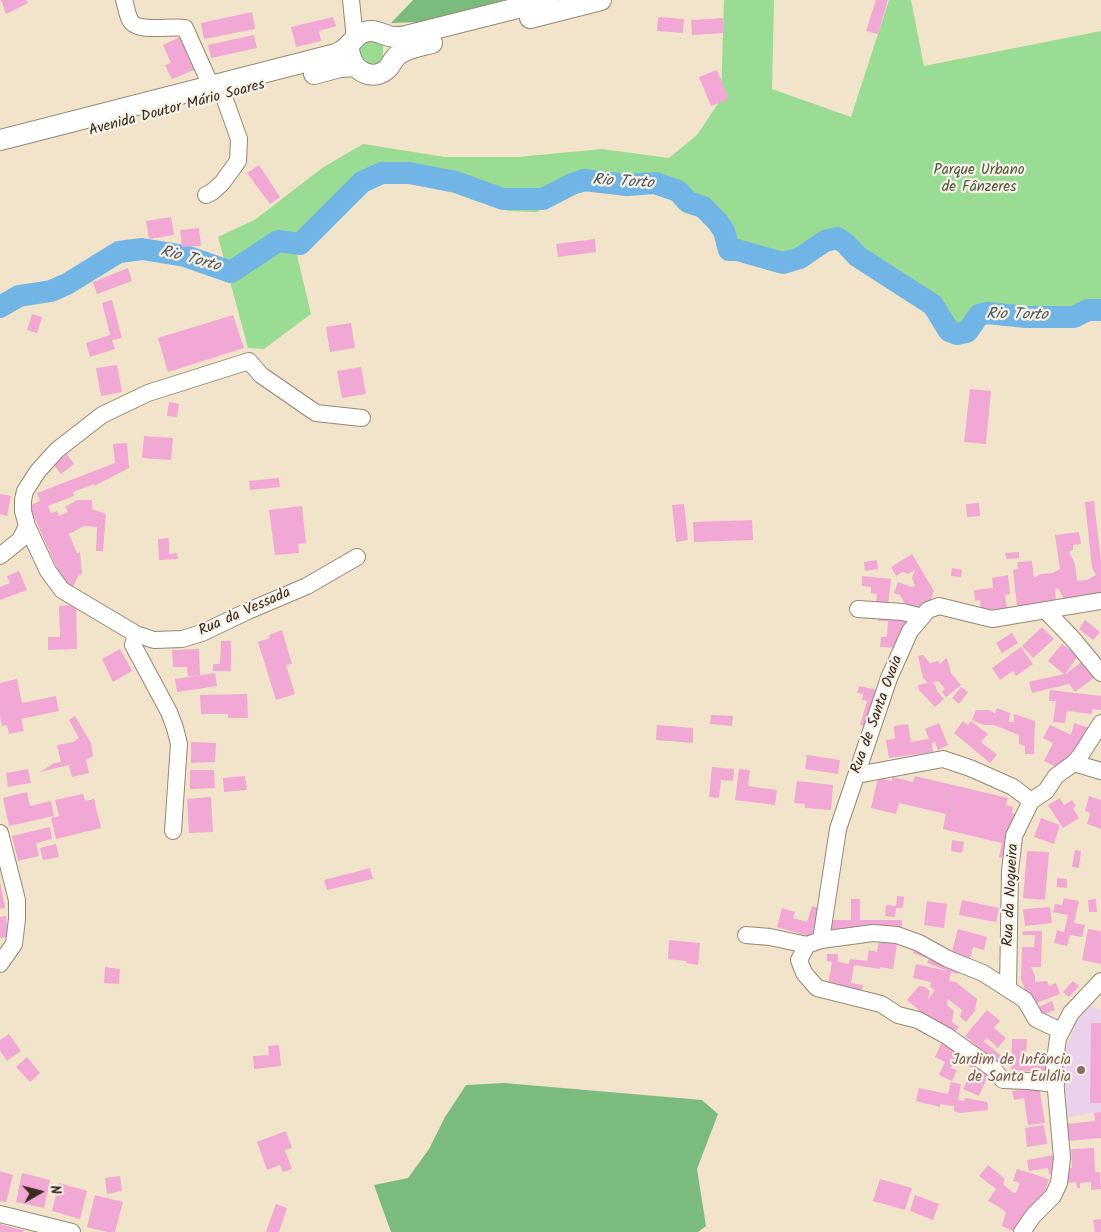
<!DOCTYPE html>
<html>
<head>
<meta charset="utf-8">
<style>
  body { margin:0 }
  #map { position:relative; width:1101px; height:1232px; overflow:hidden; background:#f2e4ca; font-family:Kalam,sans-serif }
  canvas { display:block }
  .north { position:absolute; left:15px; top:1167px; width:50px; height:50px; -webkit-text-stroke:4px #f7f3e8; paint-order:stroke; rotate:82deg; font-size:14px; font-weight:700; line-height:20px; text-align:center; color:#3b2a1e }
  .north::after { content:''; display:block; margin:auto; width:18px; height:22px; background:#3b2a1e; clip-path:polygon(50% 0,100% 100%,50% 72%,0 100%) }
</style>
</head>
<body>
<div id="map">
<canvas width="1101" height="1232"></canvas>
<div class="north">N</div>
</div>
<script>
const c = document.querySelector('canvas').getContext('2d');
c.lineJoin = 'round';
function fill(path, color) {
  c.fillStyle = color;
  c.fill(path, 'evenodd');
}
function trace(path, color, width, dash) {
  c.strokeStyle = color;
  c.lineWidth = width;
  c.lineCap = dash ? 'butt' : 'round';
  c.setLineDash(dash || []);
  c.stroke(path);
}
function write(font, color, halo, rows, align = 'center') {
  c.font = font + ' Kalam,sans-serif';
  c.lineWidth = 4.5;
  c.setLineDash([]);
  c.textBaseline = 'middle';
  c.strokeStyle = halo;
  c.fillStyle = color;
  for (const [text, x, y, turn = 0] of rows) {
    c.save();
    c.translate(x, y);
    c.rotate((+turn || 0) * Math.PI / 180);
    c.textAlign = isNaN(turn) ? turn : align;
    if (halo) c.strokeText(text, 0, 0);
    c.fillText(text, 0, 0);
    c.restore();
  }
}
fill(new Path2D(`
  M 1089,1005 L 1101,1010 L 1101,1112 L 1061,1118 L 1062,1058 L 1076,1023 Z`), '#ead1ec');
fill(new Path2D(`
  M 724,0 L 774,0 L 772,89 L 851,117 L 889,0 L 911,0 L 924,66 L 1101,31 L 1101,302 L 1086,304 L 1071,310 L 982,306 L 964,324 L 955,326 L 935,297 L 875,259 L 838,231 L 798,252 L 780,256 L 735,243 L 711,227 L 701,215 L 688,205 L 662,192 L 604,188 L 567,195 L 537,212 L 508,211 L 473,200 L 439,187 L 386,180 L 360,194 L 296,251 L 311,314 L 264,349 L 248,348 L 218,237 L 256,219 L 322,168 L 363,144 L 445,157 L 518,157 L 602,149 L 669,158 L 697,135 L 721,99 Z
  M 365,38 L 383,44 L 383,57 C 378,65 372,66 363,63 L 357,48 Z`), '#9adc94');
fill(new Path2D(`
  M 413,0 L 505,0 L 421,22 L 391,23 Z
  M 504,1083 L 702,1100 L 718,1114 L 697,1169 L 706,1226 L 698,1232 L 391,1232 L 374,1185 L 408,1178 L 429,1149 L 445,1117 L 466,1085 Z`), '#7bbc7e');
trace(new Path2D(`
  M 0,307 L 19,296 L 51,291 L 67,284 L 119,252 L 142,249 L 185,256 L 231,272 L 278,241 L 300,244 L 362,182 L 382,173 L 409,173 L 456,182 L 503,199 L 543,199 L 572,184 L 584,180 L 627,185 L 655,183 L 678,191 L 688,202 L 703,207 L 717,221 L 724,231 L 729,250 L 737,250 L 783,263 L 800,258 L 825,241 L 837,238 L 845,243 L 857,256 L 933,305 L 949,331 L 957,334 L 967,332 L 979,315 L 987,313 L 1026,317 L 1074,317 L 1088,310 L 1101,310`), '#70b5e6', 22);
fill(new Path2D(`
  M 1,0 L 26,0 L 28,3 L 6,14 Z
  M 876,0 L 888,0 L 878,34 L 866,31 Z
  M 252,12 L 255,29 L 204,39 L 201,23 Z
  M 333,17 L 336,26 L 319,31 L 321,41 L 296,47 L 291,27 Z
  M 658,17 L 684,19 L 683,33 L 657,31 Z
  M 723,18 L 724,33 L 692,35 L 691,20 Z
  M 254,35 L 257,48 L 211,58 L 208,45 Z
  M 180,37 L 194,70 L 172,79 L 165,65 L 171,63 L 163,45 Z
  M 717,70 L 729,99 L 711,106 L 699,77 Z
  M 259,165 L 280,197 L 270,204 L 247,173 Z
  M 171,217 L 174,235 L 149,239 L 146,221 Z
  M 199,228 L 201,246 L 182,247 L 180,230 Z
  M 595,239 L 596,252 L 558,257 L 556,244 Z
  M 128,268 L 132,281 L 97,294 L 93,282 Z
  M 112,300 L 122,338 L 112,340 L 115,349 L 90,357 L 86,343 L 110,335 L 102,303 Z
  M 32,314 L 42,317 L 37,333 L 27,330 Z
  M 233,315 L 244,348 L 168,372 L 158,338 Z
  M 351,323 L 355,348 L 330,352 L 326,327 Z
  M 117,365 L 122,392 L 101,396 L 96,368 Z
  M 361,367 L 366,394 L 342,398 L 337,371 Z
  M 970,389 L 991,391 L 986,444 L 964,442 Z
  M 169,402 L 179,404 L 177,417 L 167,416 Z
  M 144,436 L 173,438 L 171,460 L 142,458 Z
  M 127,443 L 129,468 L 94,486 L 94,484 L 73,492 L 74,496 L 48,506 L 51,513 L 57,511 L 59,516 L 68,512 L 65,507 L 77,500 L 92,500 L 92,509 L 106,514 L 103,551 L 96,551 L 97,527 L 84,526 L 69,534 L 77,553 L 80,552 L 82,574 L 79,574 L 73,587 L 62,579 L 29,506 L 40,501 L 37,493 L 115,463 L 113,444 Z
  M 67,454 L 74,464 L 61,474 L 53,464 Z
  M 279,478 L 280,487 L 250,490 L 249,481 Z
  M 0,494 L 11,496 L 7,516 L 0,514 Z
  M 1094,501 L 1101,561 L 1101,595 L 1064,599 L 1058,588 L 1055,590 L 1056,602 L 1017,606 L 1013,570 L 1018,569 L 1017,562 L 1032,561 L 1034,578 L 1041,574 L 1053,573 L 1060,569 L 1055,535 L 1079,532 L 1081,544 L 1073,545 L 1073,550 L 1069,552 L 1075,564 L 1077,581 L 1087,580 L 1096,575 L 1092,568 L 1085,502 Z
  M 979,503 L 980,516 L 967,517 L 966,504 Z
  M 684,504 L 688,540 L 676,542 L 672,505 Z
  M 302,506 L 306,543 L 298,544 L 299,553 L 275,555 L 269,510 Z
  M 752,520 L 753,540 L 694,542 L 693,522 Z
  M 169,538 L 169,554 L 177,553 L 178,559 L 159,560 L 158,539 Z
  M 1019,552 L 1019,558 L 1006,559 L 1005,553 Z
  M 912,554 L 934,591 L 927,610 L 916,606 L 909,611 L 900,595 L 894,593 L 898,582 L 912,587 L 915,586 L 912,578 L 915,570 L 908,574 L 903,572 L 896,576 L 891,567 Z
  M 877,560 L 878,569 L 865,571 L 864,562 Z
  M 952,568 L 962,570 L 961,577 L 951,576 Z
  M 19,571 L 27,590 L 0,600 L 0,587 L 10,583 L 7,576 Z
  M 1008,575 L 1010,594 L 1005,595 L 1007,608 L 981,612 L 980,600 L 975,601 L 974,590 L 993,588 L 992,578 Z
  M 862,576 L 891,579 L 888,605 L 876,603 L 877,594 L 871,593 L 871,587 L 862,586 Z
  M 76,605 L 77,649 L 48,650 L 48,637 L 60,637 L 59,606 Z
  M 878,614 L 913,615 L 907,648 L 880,647 L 881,637 L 887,637 L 888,621 L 878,621 Z
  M 1085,620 L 1100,632 L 1093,640 L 1079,629 Z
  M 1042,627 L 1054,639 L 1033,658 L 1022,646 Z
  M 282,630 L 292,664 L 286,665 L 295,694 L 276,700 L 258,642 L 270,638 L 269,635 Z
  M 1012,633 L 1018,643 L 1002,653 L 996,643 Z
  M 221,641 L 231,641 L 231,671 L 213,671 L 213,664 L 220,664 Z
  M 1062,644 L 1078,656 L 1065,674 L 1086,659 L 1098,675 L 1075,692 L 1069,684 L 1032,693 L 1029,682 L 1064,674 L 1048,661 Z
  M 1021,647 L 1033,664 L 1016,676 L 1013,671 L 1000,680 L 992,668 Z
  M 120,649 L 132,671 L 113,682 L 102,659 Z
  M 199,649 L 200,675 L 188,676 L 187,667 L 173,667 L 172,650 Z
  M 923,655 L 930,663 L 938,661 L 940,664 L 946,658 L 948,661 L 951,673 L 961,685 L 946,697 L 942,692 L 945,689 L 938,681 L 932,683 L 936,686 L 937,691 L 944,699 L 935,707 L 919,690 L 918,685 L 928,683 L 923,678 L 918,656 Z
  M 215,673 L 217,686 L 177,692 L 175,679 Z
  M 17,679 L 22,703 L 56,696 L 59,711 L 21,719 L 24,731 L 9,734 L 7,725 L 2,726 L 0,715 L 0,683 Z
  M 859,686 L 878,690 L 870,727 L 860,725 L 867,701 L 862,700 L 863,694 L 857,693 Z
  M 961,687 L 968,692 L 959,704 L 952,698 Z
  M 1050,690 L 1101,696 L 1101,710 L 1092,709 L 1092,714 L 1067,711 L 1065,723 L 1053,722 L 1056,701 L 1049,701 Z
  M 247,694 L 248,718 L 228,718 L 228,714 L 201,714 L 200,695 Z
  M 997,708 L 1010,713 L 1009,722 L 1014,722 L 1014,714 L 1035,721 L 1034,754 L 1025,754 L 1025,746 L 1019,744 L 1019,735 L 994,725 L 984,725 L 972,720 L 976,710 L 988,710 L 995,713 Z
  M 711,715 L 733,716 L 732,726 L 710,724 Z
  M 75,716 L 91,743 L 93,756 L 86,760 L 89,773 L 72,777 L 69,765 L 40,772 L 54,763 L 61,762 L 57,745 L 73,742 L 79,738 L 69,720 Z
  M 963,721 L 968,725 L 971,721 L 988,734 L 981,742 L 997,755 L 990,763 L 954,733 Z
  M 939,723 L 948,745 L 938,750 L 935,742 L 932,743 L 933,752 L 889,758 L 886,740 L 895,739 L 894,726 L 908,724 L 911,742 L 929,739 L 925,729 Z
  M 1074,723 L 1089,728 L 1085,741 L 1081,739 L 1065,771 L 1044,761 L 1053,743 L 1043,738 L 1050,725 L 1071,735 Z
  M 657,725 L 693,728 L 693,743 L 656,740 Z
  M 191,742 L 216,743 L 215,762 L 191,763 Z
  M 807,755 L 840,760 L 838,774 L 805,769 Z
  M 712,767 L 734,769 L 733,781 L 721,780 L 719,798 L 709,797 Z
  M 28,769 L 31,783 L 8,787 L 6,773 Z
  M 739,769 L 750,770 L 748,786 L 777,790 L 775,805 L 735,800 Z
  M 190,770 L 214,770 L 215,788 L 190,789 Z
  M 245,776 L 247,790 L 224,792 L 223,778 Z
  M 915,776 L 1008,798 L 1006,805 L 1013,807 L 1012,813 L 1015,814 L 1004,858 L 999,857 L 1002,843 L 943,829 L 946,814 L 899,803 L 896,814 L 871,808 L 878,778 L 892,781 L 892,777 L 913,782 Z
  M 797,781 L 833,785 L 831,810 L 805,808 L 805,804 L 794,803 Z
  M 27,792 L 30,806 L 51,801 L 54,816 L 9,826 L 3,798 Z
  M 83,794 L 85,801 L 94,799 L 101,828 L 56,839 L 51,818 L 59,816 L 55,800 Z
  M 1089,796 L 1101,800 L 1101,829 L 1087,824 L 1090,813 L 1085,811 Z
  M 211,797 L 213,832 L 189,833 L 187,799 Z
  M 1060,798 L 1064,805 L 1072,800 L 1076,806 L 1073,808 L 1079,818 L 1063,828 L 1048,805 Z
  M 1041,818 L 1060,825 L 1054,844 L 1034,837 Z
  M 50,827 L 52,839 L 36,843 L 39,856 L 18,861 L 12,836 Z
  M 952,840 L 964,842 L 962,853 L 951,851 Z
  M 56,844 L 59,857 L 43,860 L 40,848 Z
  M 1075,850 L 1081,851 L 1079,868 L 1072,867 Z
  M 1027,851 L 1049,852 L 1045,900 L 1023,898 Z
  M 370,868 L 373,879 L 327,890 L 324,880 Z
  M 1057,878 L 1067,879 L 1067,888 L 1057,887 Z
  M 0,882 L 5,908 L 0,909 Z
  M 897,896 L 904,897 L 903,908 L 896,908 L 895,917 L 885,916 L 886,905 L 896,906 Z
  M 1064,898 L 1079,901 L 1074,923 L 1085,925 L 1082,937 L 1070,935 L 1067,946 L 1054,943 L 1057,930 L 1064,932 L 1068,915 L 1053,912 L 1055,904 L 1062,905 Z
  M 851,899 L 860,899 L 860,920 L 902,920 L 902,931 L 832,932 L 832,920 L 851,920 Z
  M 1096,899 L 1097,912 L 1089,912 L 1088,900 Z
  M 962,900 L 999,908 L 996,922 L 959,915 Z
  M 927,901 L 947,904 L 944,928 L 924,925 Z
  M 812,906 L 822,909 L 814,938 L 777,927 L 782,908 L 795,912 L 793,918 L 807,922 Z
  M 1050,907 L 1052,923 L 1025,926 L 1023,909 Z
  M 6,916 L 8,937 L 0,938 L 0,917 Z
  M 958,929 L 987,937 L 984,950 L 973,947 L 969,964 L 946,949 L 952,951 Z
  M 1088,929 L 1101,931 L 1101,964 L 1082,960 Z
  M 1026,931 L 1042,931 L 1041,967 L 1031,967 L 1035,976 L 1035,982 L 1047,981 L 1049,986 L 1056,983 L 1060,994 L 1031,1005 L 1021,979 L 1022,947 L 1034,947 L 1035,935 L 1023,935 L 1022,932 Z
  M 669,940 L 700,943 L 698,965 L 686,963 L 686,961 L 668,959 Z
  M 879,941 L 897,944 L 893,969 L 880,967 L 880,969 L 854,965 L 851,983 L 863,985 L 861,995 L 827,990 L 832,962 L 827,961 L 827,954 L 838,954 L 838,962 L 849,964 L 850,959 L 867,961 L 869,950 L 877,952 Z
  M 915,948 L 961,964 L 958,974 L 951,972 L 949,981 L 956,982 L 977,999 L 975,1011 L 966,1022 L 960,1017 L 962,1010 L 948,999 L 947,1005 L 954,1011 L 952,1022 L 959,1027 L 952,1035 L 934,1021 L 934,1018 L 922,1015 L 918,1013 L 919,1010 L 907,1000 L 919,986 L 925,987 L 930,991 L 928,1000 L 935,990 L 930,987 L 931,982 L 913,978 L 916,964 L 948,971 L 927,963 L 929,959 L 913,953 Z
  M 105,967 L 120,969 L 119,984 L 104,983 Z
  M 1073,981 L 1079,986 L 1069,997 L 1063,992 Z
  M 1052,1001 L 1055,1010 L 1040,1016 L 1036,1008 Z
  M 987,1010 L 1000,1021 L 994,1028 L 1006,1038 L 998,1048 L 987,1038 L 984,1041 L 1007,1061 L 1000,1069 L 993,1064 L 979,1096 L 963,1089 L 973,1068 L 955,1060 L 951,1068 L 957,1070 L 952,1081 L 939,1075 L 945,1062 L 935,1057 L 943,1040 L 976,1050 L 978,1047 L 965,1036 Z
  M 1091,1023 L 1101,1023 L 1101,1103 L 1090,1103 Z
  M 9,1034 L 21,1051 L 7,1061 L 0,1051 L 0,1040 Z
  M 1012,1039 L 1027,1039 L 1026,1054 L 1036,1055 L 1036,1059 L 1049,1060 L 1048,1072 L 1011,1070 Z
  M 279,1045 L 281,1066 L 254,1069 L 253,1056 L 269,1055 L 268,1046 Z
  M 27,1057 L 40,1073 L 30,1082 L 16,1067 Z
  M 951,1082 L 961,1084 L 958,1100 L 964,1101 L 965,1098 L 987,1102 L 988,1110 L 961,1113 L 954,1111 L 954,1106 L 940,1104 L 940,1107 L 916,1101 L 919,1088 L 948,1094 Z
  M 1039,1086 L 1045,1123 L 1028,1125 L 1024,1098 L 1014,1100 L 1012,1091 Z
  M 1101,1112 L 1101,1138 L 1067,1141 L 1065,1124 L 1095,1121 L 1094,1113 Z
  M 1044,1125 L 1047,1144 L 1027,1147 L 1025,1128 Z
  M 286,1131 L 292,1148 L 285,1150 L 292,1169 L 283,1172 L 280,1165 L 267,1170 L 257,1142 Z
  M 1094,1148 L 1095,1172 L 1100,1172 L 1101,1189 L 1091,1190 L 1091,1182 L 1080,1183 L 1080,1188 L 1077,1188 L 1076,1182 L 1067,1183 L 1066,1168 L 1072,1168 L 1071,1149 Z
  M 1055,1155 L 1058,1173 L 1049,1174 L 1048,1168 L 1029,1171 L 1027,1160 Z
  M 988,1165 L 1005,1179 L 1003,1184 L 1012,1192 L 1016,1193 L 1020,1183 L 1013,1181 L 1017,1169 L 1049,1179 L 1043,1197 L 1015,1232 L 1002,1226 L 1006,1212 L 996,1205 L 988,1201 L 996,1189 L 979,1176 Z
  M 0,1171 L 13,1175 L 6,1202 L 0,1201 Z
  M 22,1173 L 50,1180 L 44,1208 L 16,1202 Z
  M 120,1176 L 122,1191 L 107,1194 L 105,1178 Z
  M 880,1179 L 912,1188 L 905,1210 L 873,1201 Z
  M 59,1183 L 87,1191 L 80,1219 L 52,1211 Z
  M 95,1195 L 123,1202 L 115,1232 L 107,1232 L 87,1227 Z
  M 915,1195 L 939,1204 L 933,1220 L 910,1211 Z
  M 276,1204 L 287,1208 L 279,1232 L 266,1232 Z
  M 1101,1219 L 1101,1232 L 1095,1232 L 1093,1220 Z
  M 0,1224 L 18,1229 L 24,1230 L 23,1232 L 0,1232 Z`), '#f1a8d4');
const minor = new Path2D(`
  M 124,0 C 126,6 127,14 130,20 C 137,34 171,25 185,28 L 211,86
  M 351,0 L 355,39
  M 206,195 L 212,192 L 222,183 L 238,161 L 239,139 L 224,97
  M 27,526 L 48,571 L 62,590 L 136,634 L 154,640 L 182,639 L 202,633 L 248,611 L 307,586 L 357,557
  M 0,556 L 20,540 L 27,526 L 23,511 L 23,500 L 25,491 L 38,471 L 57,450 L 102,415 L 148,393 L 249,361 L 261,375 L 316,413 L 362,418
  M 858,609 L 903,612 L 922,617
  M 1045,610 L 1073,639 L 1101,673
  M 136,634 L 133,645 L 169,712 L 175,728 L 179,744 L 173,831
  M 1074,763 L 1080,756 L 1101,723
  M 857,775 L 943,759 L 970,768 L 1013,787 L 1031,801
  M 0,833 L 17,900 L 17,919 L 14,944 L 0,964
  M 746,935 L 770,937 L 807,945 L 821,940 L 873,933 L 897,935 L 919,943 L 948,959 L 983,973 L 1025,1000 L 1036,1019 L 1061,1031
  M 821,940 L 838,829 L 889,678 L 910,631 L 928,610 L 939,606 L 992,619 L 1101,601
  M 807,945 L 799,960 L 804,973 L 817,988 L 881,1004 L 898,1015 L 918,1020 L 947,1036 L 992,1068 L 1003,1080 L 1029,1081 L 1056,1084
  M 1008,988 L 1010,871 L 1014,836 L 1031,801 L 1046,791 L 1056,776 L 1074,763 L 1101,771
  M 0,1214 L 72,1232
  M 1022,1232 L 1033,1216 L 1053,1196 L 1059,1183 L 1062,1158 L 1054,1068 L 1058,1038 L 1071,1013 L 1101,981`);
const major = new Path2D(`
  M 530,18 L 601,0
  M 350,54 C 353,72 375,83 389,67 C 392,63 394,58 398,55 C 407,48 421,46 432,43
  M 314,74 L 340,67 L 355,66
  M 0,140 L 336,54 C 350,48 350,41 360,34 C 370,28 377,32 386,35 C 392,38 400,37 406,36 L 549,0`);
trace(minor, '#968774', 18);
trace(major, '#968774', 22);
trace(minor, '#fff', 16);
trace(major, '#fff', 20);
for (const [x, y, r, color] of [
  [1081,1070,5,"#8d6e63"]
]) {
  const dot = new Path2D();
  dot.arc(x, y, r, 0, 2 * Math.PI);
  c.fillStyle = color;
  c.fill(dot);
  trace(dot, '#f7f3e8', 2);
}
write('15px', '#3b2a1e', '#f7f3e8', [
  ["Avenida Doutor Mário Soares",177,109,-15],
  ["Rua da Vessada",245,613,-24],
  ["Rua de Santa Ovaia",878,715,-70],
  ["Rua da Nogueira",1012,895,-87]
]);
write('15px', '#53563c', '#f7f3e8', [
  ["Parque Urbano",979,171],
  ["de Fânzeres",979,188]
]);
write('15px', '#785e54', '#f7f3e8', [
  ["Jardim de Infância",1071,1061],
  ["de Santa Eulália",1071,1078]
], 'right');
write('italic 16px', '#4b545a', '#f7f3e8', [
  ["Rio Torto",623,183,3],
  ["Rio Torto",190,260,15],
  ["Rio Torto",1017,316,1]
]);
</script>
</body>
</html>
